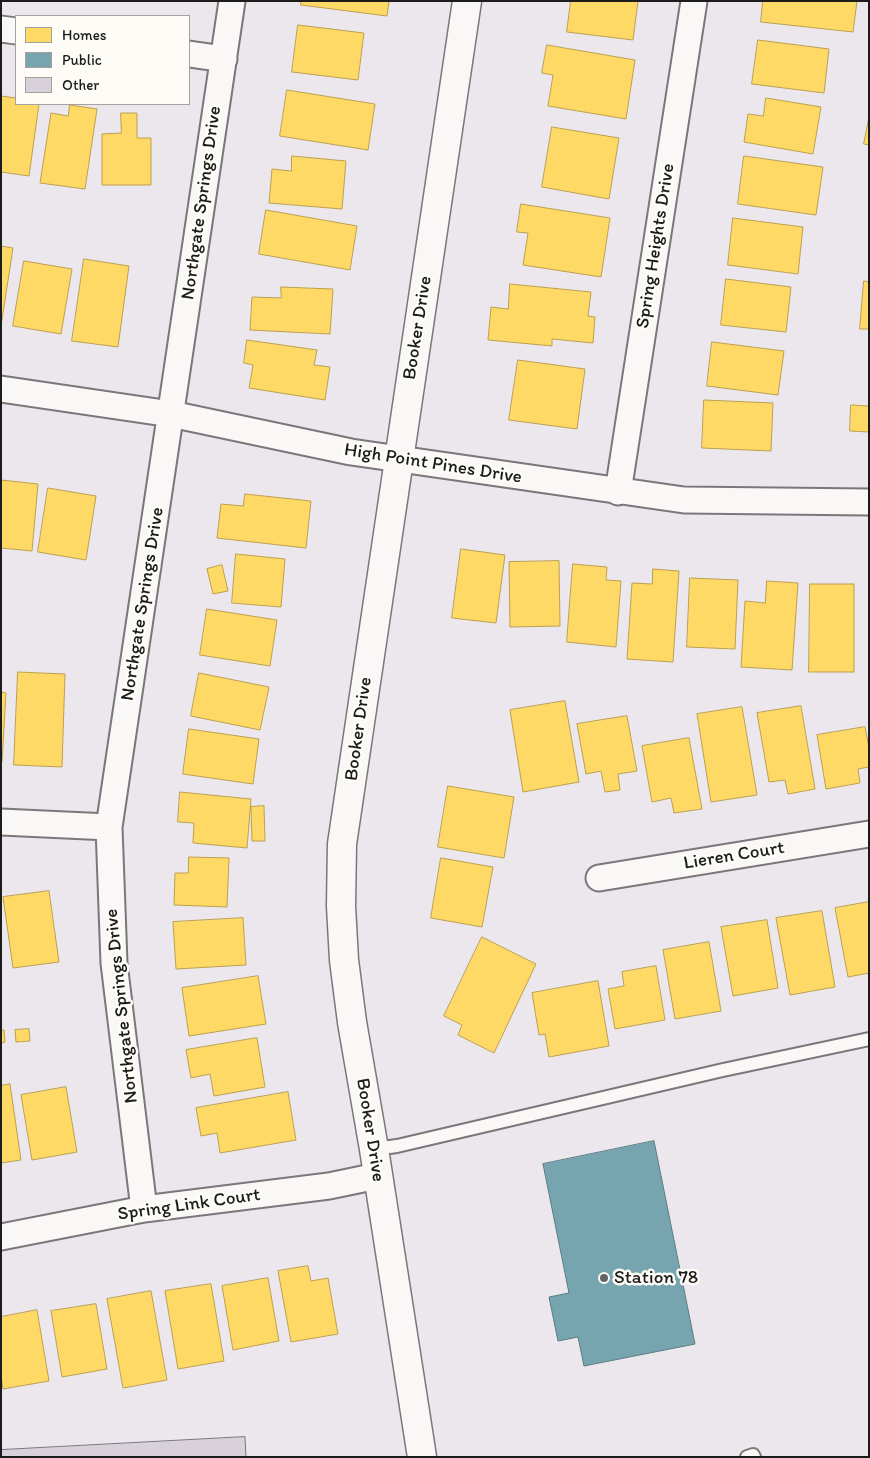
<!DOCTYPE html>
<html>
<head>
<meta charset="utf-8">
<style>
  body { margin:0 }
  #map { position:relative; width:870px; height:1458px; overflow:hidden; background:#ece7ed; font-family:Itim,sans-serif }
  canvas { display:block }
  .frame { position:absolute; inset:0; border:2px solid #1c1c1c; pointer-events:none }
  .legend { position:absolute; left:15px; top:15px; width:175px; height:90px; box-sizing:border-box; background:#fdfcf7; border:1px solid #a3a29f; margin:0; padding:6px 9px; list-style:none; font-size:15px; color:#1c1c1c }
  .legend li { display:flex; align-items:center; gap:10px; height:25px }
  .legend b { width:25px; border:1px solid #a3a29f }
</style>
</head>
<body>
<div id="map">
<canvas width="870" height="1458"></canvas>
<div class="frame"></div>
<ul class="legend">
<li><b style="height:14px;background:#ffd966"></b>Homes</li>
<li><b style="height:14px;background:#76a5af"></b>Public</li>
<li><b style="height:14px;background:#d8d1dc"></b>Other</li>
</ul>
</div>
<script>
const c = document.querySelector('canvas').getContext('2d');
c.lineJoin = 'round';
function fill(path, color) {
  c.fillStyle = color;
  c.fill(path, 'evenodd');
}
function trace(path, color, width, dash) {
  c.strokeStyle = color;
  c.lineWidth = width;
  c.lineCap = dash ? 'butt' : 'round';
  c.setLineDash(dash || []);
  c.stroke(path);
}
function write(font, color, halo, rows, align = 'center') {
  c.font = font + ' Itim,sans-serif';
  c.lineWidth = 5;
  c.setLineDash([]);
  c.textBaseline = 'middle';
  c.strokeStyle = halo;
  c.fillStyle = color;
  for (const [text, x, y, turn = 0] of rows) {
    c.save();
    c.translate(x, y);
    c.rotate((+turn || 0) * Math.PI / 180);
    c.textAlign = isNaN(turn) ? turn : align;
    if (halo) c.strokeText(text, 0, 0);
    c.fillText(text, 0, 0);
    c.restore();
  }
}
const homes = new Path2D(`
  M 301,1 L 389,1 L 387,16 L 301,5 Z
  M 571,1 L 638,1 L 633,40 L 567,32 Z
  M 763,1 L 857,1 L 853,32 L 761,22 Z
  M 298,25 L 364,33 L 358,80 L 292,72 Z
  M 758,40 L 829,49 L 824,93 L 752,84 Z
  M 547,45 L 635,60 L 626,119 L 548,106 L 553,75 L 542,73 Z
  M 287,90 L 375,104 L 368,150 L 280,136 Z
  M 1,96 L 16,98 L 16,104 L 39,104 L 29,176 L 1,172 Z
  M 766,98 L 821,107 L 813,154 L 744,142 L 748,114 L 763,116 Z
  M 70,105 L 97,109 L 85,189 L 40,183 L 51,113 L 68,116 Z
  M 121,113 L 137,113 L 137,138 L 151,138 L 151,185 L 102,185 L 102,134 L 121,133 Z
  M 869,117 L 869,145 L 864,144 Z
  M 552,127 L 619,138 L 609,199 L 542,187 Z
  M 292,156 L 346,161 L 342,209 L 269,203 L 272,169 L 291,171 Z
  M 744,156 L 823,167 L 816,215 L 738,204 Z
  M 521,204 L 610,218 L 601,277 L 523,265 L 528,233 L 517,232 Z
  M 266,210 L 357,226 L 350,270 L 259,254 Z
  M 733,218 L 803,227 L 798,274 L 728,265 Z
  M 1,246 L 13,248 L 1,326 Z
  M 84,259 L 129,266 L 118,347 L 72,341 Z
  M 24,261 L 72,269 L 61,334 L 13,326 Z
  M 726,279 L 791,287 L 786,332 L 721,325 Z
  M 864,281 L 869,282 L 869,329 L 860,329 Z
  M 510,284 L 591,292 L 588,316 L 595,317 L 593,343 L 552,339 L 552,346 L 488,340 L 491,307 L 508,309 Z
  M 281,287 L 333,289 L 330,334 L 250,330 L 252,297 L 281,298 Z
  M 247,340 L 317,350 L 314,365 L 330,367 L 325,400 L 249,388 L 253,365 L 244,363 Z
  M 712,342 L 784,351 L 778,395 L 707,386 Z
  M 518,360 L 585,369 L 577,429 L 509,420 Z
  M 704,400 L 773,403 L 771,451 L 702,448 Z
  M 851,405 L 869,406 L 869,432 L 850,431 Z
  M 1,480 L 38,484 L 32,551 L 1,548 Z
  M 48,488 L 96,496 L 86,560 L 38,552 Z
  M 245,494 L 311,501 L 306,548 L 217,538 L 221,504 L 243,506 Z
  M 461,549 L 505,555 L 496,623 L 452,618 Z
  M 236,554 L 285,559 L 281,607 L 232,603 Z
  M 559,561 L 560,626 L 510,627 L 509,562 Z
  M 573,564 L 607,567 L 606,580 L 621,581 L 616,647 L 567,642 Z
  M 222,565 L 228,591 L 213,594 L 207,569 Z
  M 653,569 L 679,571 L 673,662 L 627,659 L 632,583 L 652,584 Z
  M 690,578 L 738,580 L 735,649 L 687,647 Z
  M 767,581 L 798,583 L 792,670 L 741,667 L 745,601 L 765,603 Z
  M 810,584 L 854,584 L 854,672 L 809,672 Z
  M 207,609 L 277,620 L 270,666 L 200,655 Z
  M 18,672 L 65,674 L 62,767 L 14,765 Z
  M 199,673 L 269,687 L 260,730 L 191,716 Z
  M 1,692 L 6,693 L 2,762 L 1,762 Z
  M 565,701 L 579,782 L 523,792 L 510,710 Z
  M 801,706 L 815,789 L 788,794 L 785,780 L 769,782 L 757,713 Z
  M 742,707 L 757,795 L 711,802 L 697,714 Z
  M 627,716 L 637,771 L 618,774 L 620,790 L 605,792 L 601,771 L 586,774 L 577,724 Z
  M 865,727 L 869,748 L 869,767 L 858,769 L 860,783 L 826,789 L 817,735 Z
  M 189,729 L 259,739 L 253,784 L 183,774 Z
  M 689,738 L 702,809 L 674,813 L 671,798 L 652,802 L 642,746 Z
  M 448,786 L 514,797 L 504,858 L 438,847 Z
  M 180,792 L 251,799 L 247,848 L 193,843 L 194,823 L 178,822 Z
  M 264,806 L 265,841 L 252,841 L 251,807 Z
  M 189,857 L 229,858 L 227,907 L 174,905 L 175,873 L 188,873 Z
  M 441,858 L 493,867 L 482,927 L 431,918 Z
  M 49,891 L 59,962 L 13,968 L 3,897 Z
  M 869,902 L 869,973 L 848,977 L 835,908 Z
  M 822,911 L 835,987 L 790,995 L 776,918 Z
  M 243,918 L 246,965 L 176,969 L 173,922 Z
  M 767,920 L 778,988 L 733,996 L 721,927 Z
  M 482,937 L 536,964 L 494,1053 L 458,1035 L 462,1025 L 444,1016 Z
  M 709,942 L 721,1011 L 675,1019 L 663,950 Z
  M 656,966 L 665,1020 L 615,1029 L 608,989 L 624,986 L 622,972 Z
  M 258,976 L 266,1024 L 189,1036 L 182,988 Z
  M 598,981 L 609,1046 L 549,1057 L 545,1034 L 539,1035 L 532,993 Z
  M 29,1029 L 30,1041 L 16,1042 L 15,1030 Z
  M 1,1030 L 4,1030 L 5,1042 L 1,1043 Z
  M 257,1038 L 265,1087 L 214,1096 L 210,1074 L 191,1078 L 186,1050 Z
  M 10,1084 L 21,1160 L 1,1163 L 1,1086 Z
  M 66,1087 L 77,1152 L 32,1160 L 21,1095 Z
  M 288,1092 L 296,1140 L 220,1153 L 217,1133 L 201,1136 L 196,1108 Z
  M 308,1266 L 311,1281 L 328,1278 L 338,1334 L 291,1342 L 278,1271 Z
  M 268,1278 L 279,1341 L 233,1350 L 222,1286 Z
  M 211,1284 L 224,1361 L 178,1369 L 165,1291 Z
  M 151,1291 L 167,1380 L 123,1388 L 107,1299 Z
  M 96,1304 L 107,1369 L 62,1377 L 51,1311 Z
  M 37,1310 L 49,1381 L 3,1389 L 1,1376 L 1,1317 Z`);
fill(homes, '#ffd966');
trace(homes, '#bba050', 1);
const public = new Path2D(`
  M 654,1141 L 695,1344 L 584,1366 L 578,1337 L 558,1341 L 549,1297 L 569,1293 L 543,1164 Z`);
fill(public, '#76a5af');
trace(public, '#5b7c83', 1);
const building = new Path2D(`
  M 245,1437 L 246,1457 L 1,1457 L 1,1450 Z`);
fill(building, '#d8d1dc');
trace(building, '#7a777a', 1);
const lane = new Path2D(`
  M 374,1149 L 397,1146 L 723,1070 L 869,1039
  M 747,1457 L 753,1455 L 754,1457`);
const street = new Path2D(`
  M 1,29 L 16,31
  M 189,54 L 224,59
  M 1,389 L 171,414 L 351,452 L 684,500 L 869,502
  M 618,492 L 694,1
  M 1,822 L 109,827
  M 599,878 L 869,834
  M 144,1209 L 114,963 L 109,827 L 232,1
  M 1,1237 L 144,1209 L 329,1186 L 377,1176`);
const secondary = new Path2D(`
  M 422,1457 L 374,1149 L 352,1022 L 344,960 L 341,906 L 342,844 L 467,1`);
trace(lane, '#7a777a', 16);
trace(street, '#7a777a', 29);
trace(secondary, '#7a777a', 31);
trace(lane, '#f9f8f7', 12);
trace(street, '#f9f8f7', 25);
trace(secondary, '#f9f8f7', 28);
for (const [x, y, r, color] of [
  [604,1278,5,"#656365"]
]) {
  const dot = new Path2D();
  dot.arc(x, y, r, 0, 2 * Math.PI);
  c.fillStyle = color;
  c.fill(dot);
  trace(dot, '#fdfcf7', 2);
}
write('19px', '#1c1c1c', '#fdfcf7', [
  ["Northgate Springs Drive",202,203,-82],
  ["Spring Heights Drive",656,246,-81],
  ["Booker Drive",418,328,-81],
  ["High Point Pines Drive",433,464,9],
  ["Northgate Springs Drive",143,604,-81],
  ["Booker Drive",359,729,-82],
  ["Lieren Court",734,856,-9],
  ["Northgate Springs Drive",122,1006,-96],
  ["Booker Drive",370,1130,81],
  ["Spring Link Court",189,1205,-8]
]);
write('19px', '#1c1c1c', '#fdfcf7', [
  ["Station 78",614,1278]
], 'left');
</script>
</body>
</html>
